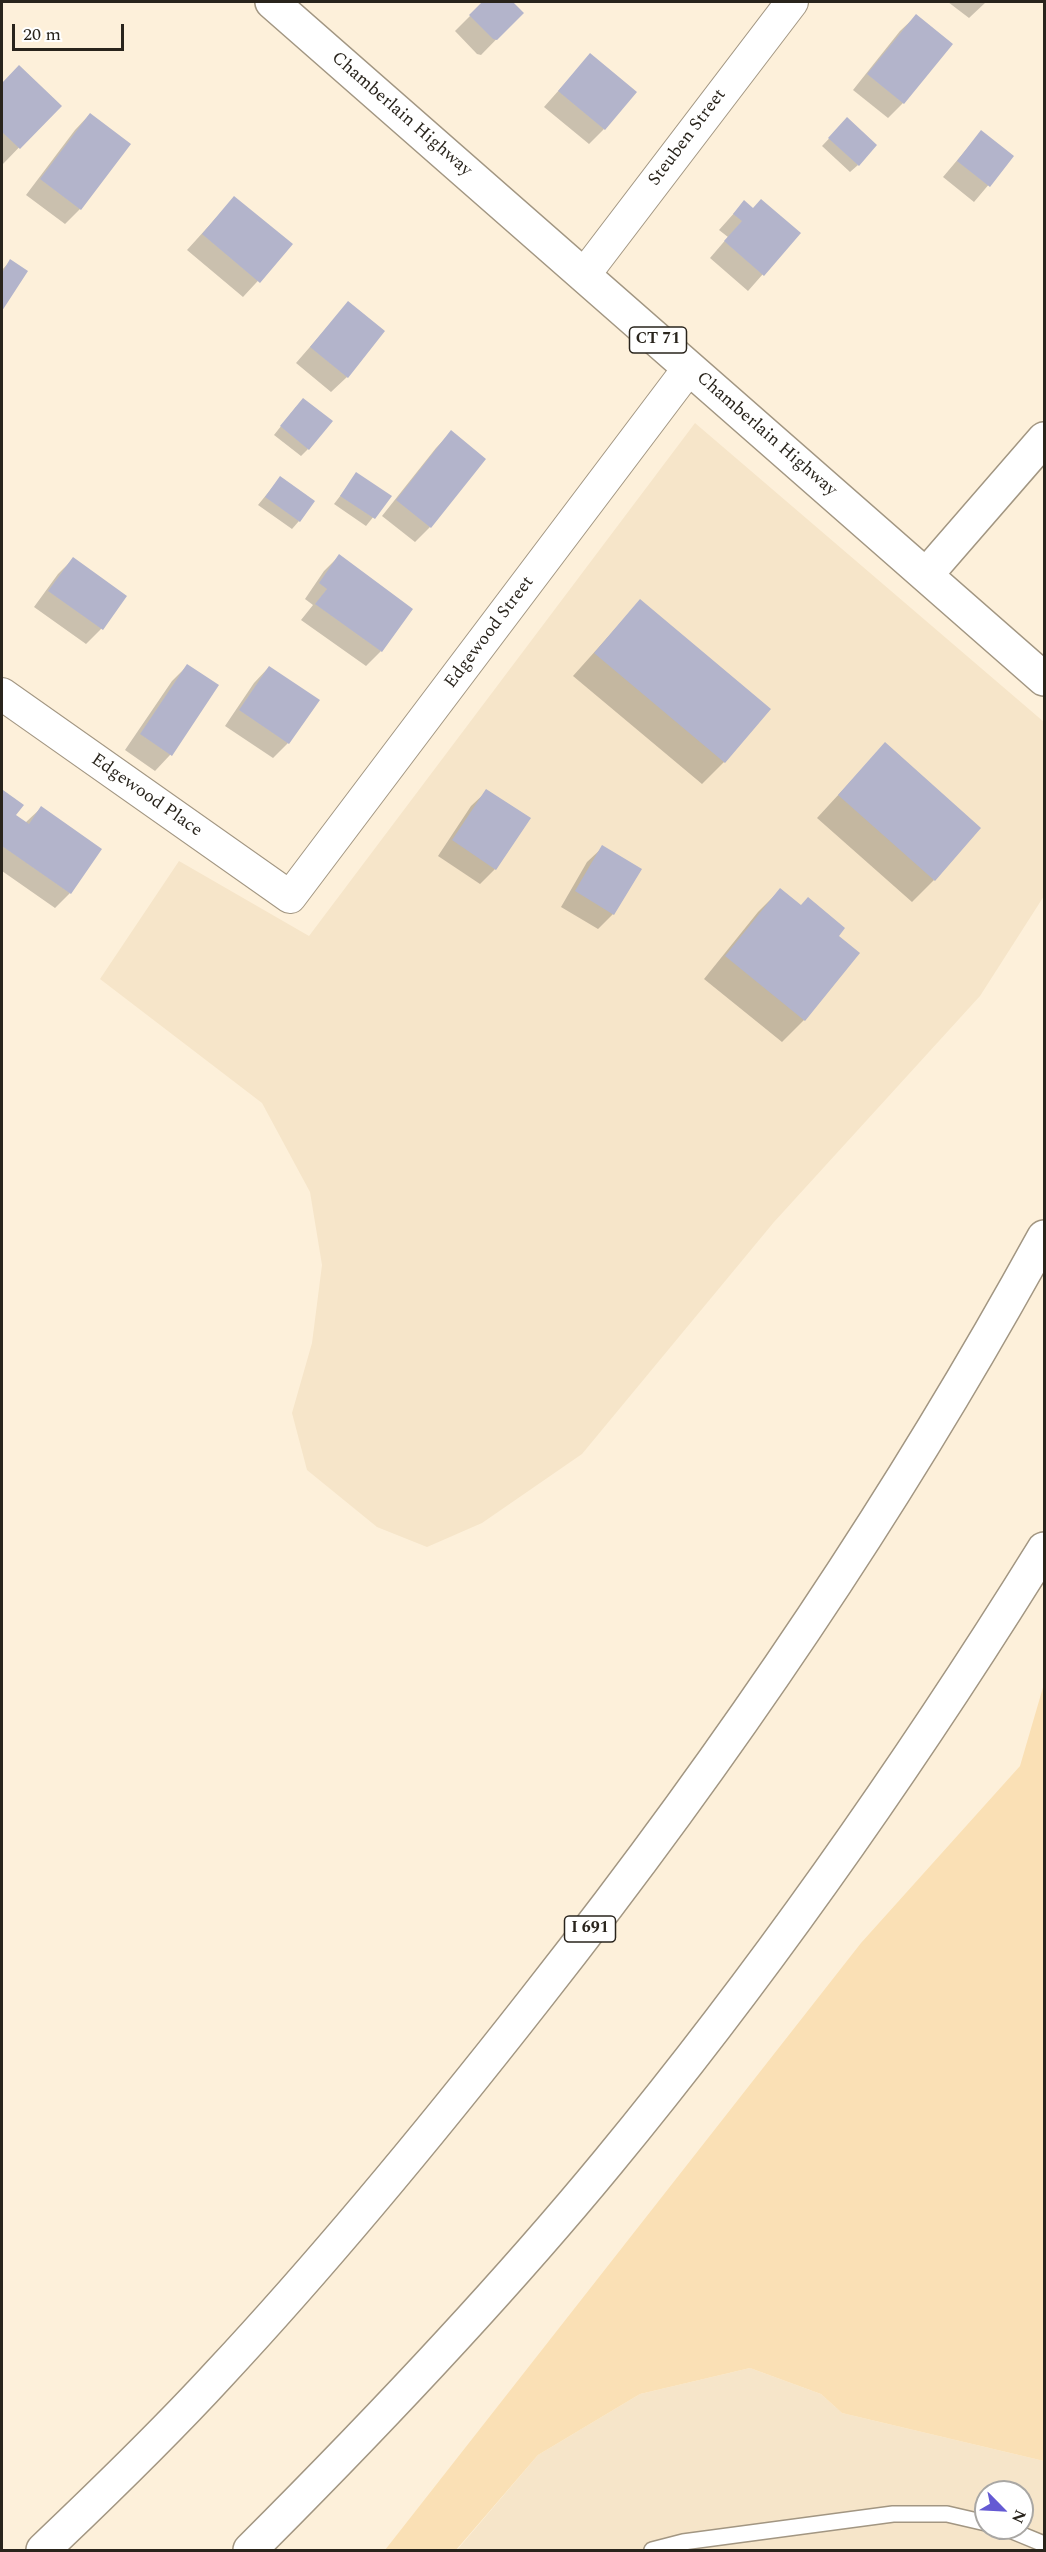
<!DOCTYPE html>
<html>
<head>
<meta charset="utf-8">
<style>
  body { margin:0 }
  #map { position:relative; width:1046px; height:2552px; overflow:hidden; background:#fdf0da; font-family:Spectral,serif }
  canvas { display:block }
  .frame { position:absolute; inset:0; border:3px solid #29241c; pointer-events:none }
  .north { position:absolute; left:974px; top:2480px; width:60px; height:60px; box-sizing:border-box; background:#fff; border:2px solid #a9a7a4; border-radius:50%; rotate:114deg; font-size:16px; font-weight:700; line-height:24px; text-align:center; color:#29241c }
  .north::after { content:''; display:block; margin:auto; width:21px; height:27px; background:#645ad3; clip-path:polygon(50% 0,100% 100%,50% 72%,0 100%) }
  .scale { position:absolute; left:12px; top:24px; width:112px; height:27px; box-sizing:border-box; border:3px solid #29241c; border-top:0; padding-left:8px; font-size:18px; line-height:21px; white-space:nowrap; color:#29241c; -webkit-text-stroke:4px #fff; paint-order:stroke }
</style>
</head>
<body>
<div id="map">
<canvas width="1046" height="2552"></canvas>
<div class="frame"></div>
<div class="north">N</div>
<div class="scale">20 m</div>
</div>
<script>
const c = document.querySelector('canvas').getContext('2d');
c.lineJoin = 'round';
function fill(path, color) {
  c.fillStyle = color;
  c.fill(path, 'evenodd');
}
function trace(path, color, width, dash) {
  c.strokeStyle = color;
  c.lineWidth = width;
  c.lineCap = dash ? 'butt' : 'round';
  c.setLineDash(dash || []);
  c.stroke(path);
}
function write(font, color, halo, rows, align = 'center') {
  c.font = font + ' Spectral,serif';
  c.lineWidth = 5;
  c.setLineDash([]);
  c.textBaseline = 'middle';
  c.strokeStyle = halo;
  c.fillStyle = color;
  for (const [text, x, y, turn = 0] of rows) {
    c.save();
    c.translate(x, y);
    c.rotate((+turn || 0) * Math.PI / 180);
    c.textAlign = isNaN(turn) ? turn : align;
    if (halo) c.strokeText(text, 0, 0);
    c.fillText(text, 0, 0);
    c.restore();
  }
}
fill(new Path2D(`
  M 695,423 L 1044,722 L 1044,896 L 980,996 L 774,1222 L 582,1454 L 482,1523 L 427,1547 L 377,1527 L 307,1470 L 292,1413 L 312,1343 L 322,1265 L 310,1192 L 262,1103 L 100,979 L 179,861 L 309,936 Z
  M 750,2368 L 821,2394 L 842,2413 L 1044,2461 L 1044,2550 L 457,2550 L 538,2455 L 640,2394 ZM 986,2492 L 1022,2492 L 1022,2528 L 986,2528 Z`), '#f6e5c9');
fill(new Path2D(`
  M 1044,1684 L 1044,2461 L 842,2413 L 821,2394 L 750,2368 L 640,2394 L 538,2455 L 456,2550 L 385,2550 L 861,1943 L 1020,1766 Z`), '#fae0b5');
fill(new Path2D(`
  M 484,2 L 512,2 L 522,13 L 481,55 L 477,54 L 455,31 Z
  M 948,2 L 986,2 L 969,18 Z
  M 916,16 L 903,103 L 888,118 L 853,90 L 900,31 Z
  M 590,55 L 604,129 L 589,144 L 544,107 Z
  M 19,67 L 59,106 L 2,165 L 2,84 Z
  M 90,114 L 80,209 L 65,224 L 26,195 L 75,130 Z
  M 840,127 L 858,165 L 850,172 L 822,146 Z
  M 981,132 L 1012,157 L 974,202 L 943,177 Z
  M 234,198 L 291,245 L 243,297 L 187,250 Z
  M 744,202 L 752,209 L 799,233 L 748,291 L 710,258 L 728,237 L 719,230 Z
  M 10,261 L 26,272 L 2,308 L 2,270 Z
  M 348,303 L 347,377 L 331,392 L 296,363 Z
  M 296,407 L 308,449 L 301,456 L 274,435 Z
  M 451,432 L 430,527 L 415,542 L 382,516 L 436,448 Z
  M 357,474 L 390,496 L 366,526 L 334,504 Z
  M 280,478 L 299,521 L 292,529 L 258,505 Z
  M 339,556 L 381,651 L 366,666 L 301,620 L 313,605 L 305,599 L 324,571 Z
  M 73,559 L 125,596 L 101,629 L 86,644 L 34,607 L 58,574 Z
  M 640,601 L 769,709 L 724,762 L 702,784 L 573,676 Z
  M 187,666 L 217,686 L 170,755 L 155,771 L 125,750 L 172,681 Z
  M 269,667 L 288,743 L 273,758 L 225,726 L 254,683 Z
  M 885,744 L 934,880 L 912,902 L 817,818 Z
  M 487,791 L 495,869 L 480,884 L 438,856 L 471,806 Z
  M 3,792 L 14,816 L 25,823 L 41,808 L 70,893 L 55,908 L 2,871 Z
  M 603,847 L 613,914 L 598,929 L 561,907 L 587,862 Z
  M 780,890 L 837,936 L 804,1020 L 782,1042 L 704,979 L 758,912 Z`), '#0003');
fill(new Path2D(`
  M 482,2 L 513,2 L 524,13 L 497,40 L 493,39 L 469,15 Z
  M 916,14 L 953,44 L 904,104 L 867,74 Z
  M 590,53 L 637,92 L 605,130 L 558,91 Z
  M 19,65 L 62,106 L 20,149 L 2,132 L 2,83 Z
  M 90,113 L 131,144 L 81,210 L 40,179 Z
  M 847,117 L 877,145 L 859,166 L 828,138 Z
  M 981,130 L 1014,156 L 990,187 L 957,161 Z
  M 234,196 L 293,244 L 260,283 L 202,234 Z
  M 761,199 L 801,233 L 764,276 L 724,241 L 742,221 L 733,214 L 744,200 L 753,208 Z
  M 10,259 L 28,271 L 2,311 L 2,273 Z
  M 348,301 L 385,331 L 348,378 L 310,347 Z
  M 303,398 L 333,421 L 309,450 L 280,426 Z
  M 451,430 L 486,459 L 431,528 L 396,500 Z
  M 356,472 L 392,496 L 375,519 L 340,496 Z
  M 280,476 L 315,501 L 300,522 L 265,497 Z
  M 339,554 L 413,609 L 382,652 L 315,604 L 327,589 L 319,583 Z
  M 73,557 L 127,596 L 103,630 L 48,591 Z
  M 640,599 L 771,709 L 725,763 L 594,653 Z
  M 187,664 L 219,685 L 172,756 L 140,734 Z
  M 269,666 L 320,700 L 289,744 L 239,710 Z
  M 885,742 L 981,828 L 935,881 L 838,795 Z
  M 486,789 L 531,818 L 496,870 L 452,840 Z
  M 3,790 L 24,805 L 16,815 L 29,824 L 41,806 L 102,849 L 71,894 L 2,846 Z
  M 602,845 L 642,869 L 614,915 L 575,891 Z
  M 780,888 L 801,905 L 808,897 L 845,928 L 839,936 L 860,953 L 805,1021 L 725,956 Z`), '#b3b4cb');
const lane = new Path2D(`
  M 1005,2528 L 1044,2544
  M 652,2550 L 683,2542 L 893,2514 L 947,2514 L 986,2523`);
const street = new Path2D(`
  M 584,275 L 792,2
  M 2,694 L 290,897 L 689,368`);
const primary = new Path2D(`
  M 272,2 L 1044,679`);
const highway = new Path2D(`
  M 926,575 L 1044,439
  M 43,2550 C 103,2493 163,2435 219,2374 C 331,2254 435,2127 536,1998 C 725,1758 897,1505 1044,1237
  M 250,2550 C 374,2426 496,2298 608,2162 C 767,1969 912,1761 1044,1549`);
trace(lane, '#a29682', 18);
trace(street, '#a29682', 34);
trace(primary, '#a29682', 36);
trace(highway, '#a29682', 36);
trace(lane, '#fff', 15);
trace(street, '#fff', 32);
trace(primary, '#fff', 33);
trace(highway, '#fff', 33);
for (const [x, y, w] of [
  [658,340,57],
  [590,1929,51]
]) {
  const box = new Path2D();
  box.roundRect(x - w / 2, y - 13, w, 26, 4.5);
  c.fillStyle = '#fff';
  c.fill(box);
  trace(box, '#29241c', 1.5);
}
write('bold 16px', '#29241c', null, [
  ["CT 71",658,340],
  ["I 691",590,1929]
]);
write('18px', '#29241c', '#fff', [
  ["Chamberlain Highway",401,115,41],
  ["Steuben Street",688,138,-53],
  ["Chamberlain Highway",766,435,41],
  ["Edgewood Street",490,633,-53],
  ["Edgewood Place",146,796,35]
]);
</script>
</body>
</html>
